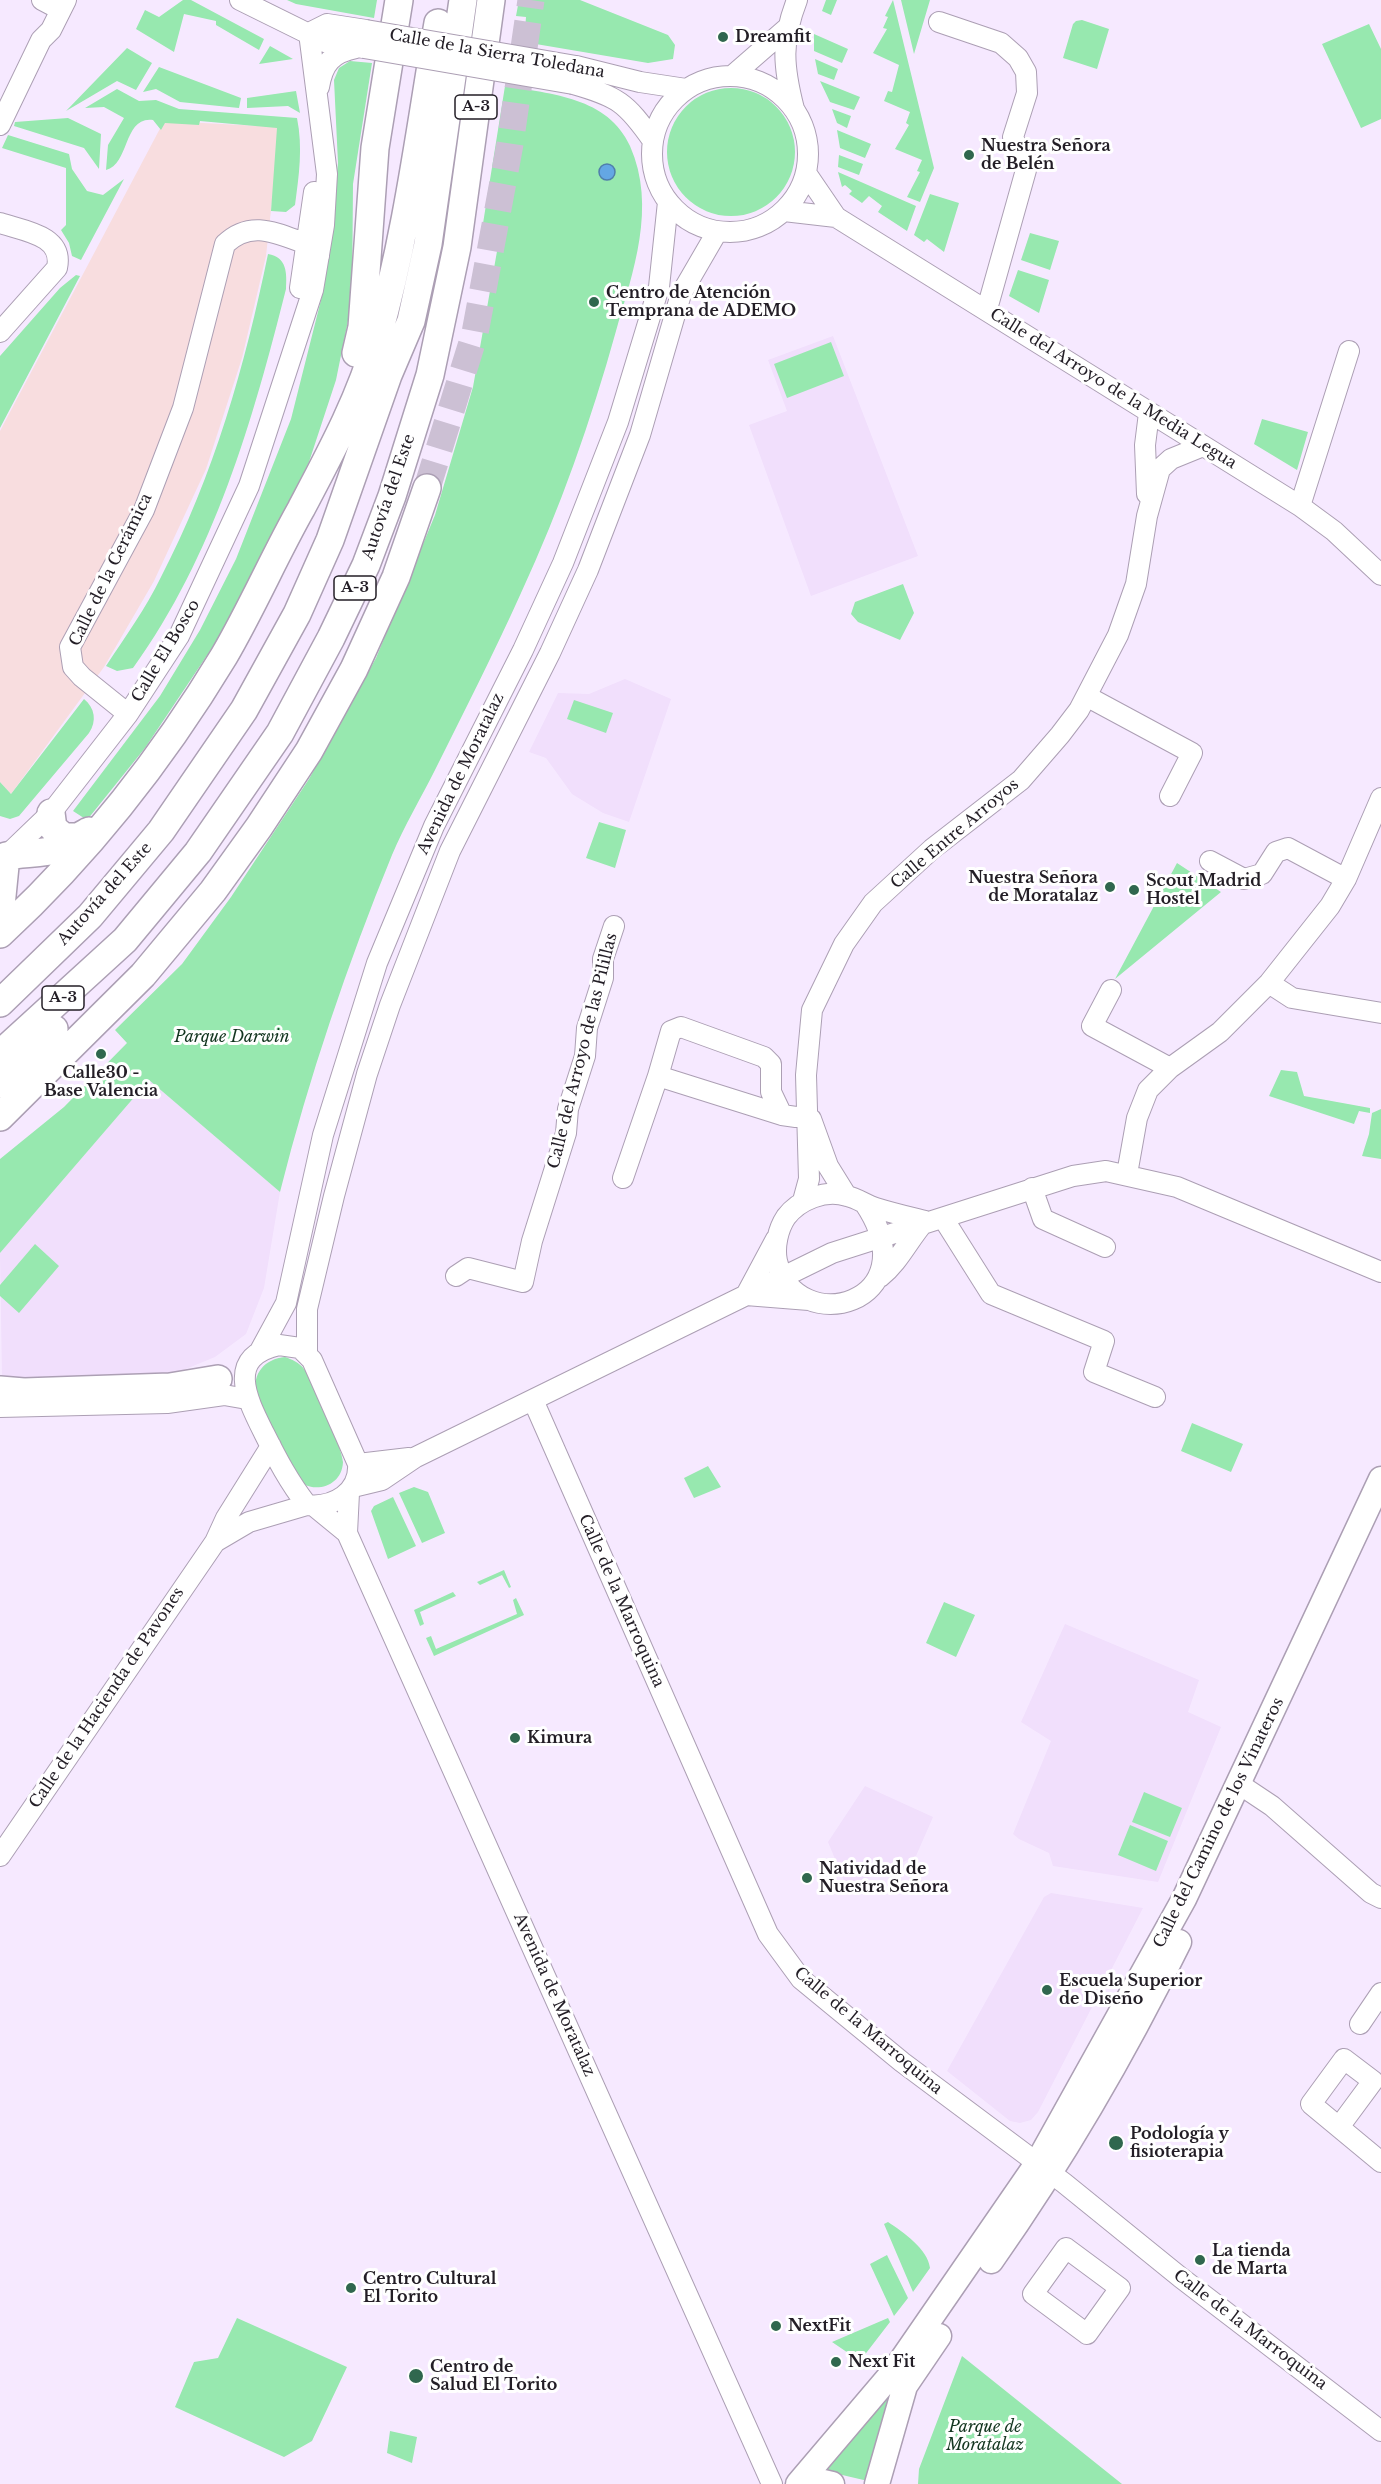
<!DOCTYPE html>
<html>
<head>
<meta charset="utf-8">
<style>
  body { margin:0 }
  canvas { display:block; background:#f6e9ff }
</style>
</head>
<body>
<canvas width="1381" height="2484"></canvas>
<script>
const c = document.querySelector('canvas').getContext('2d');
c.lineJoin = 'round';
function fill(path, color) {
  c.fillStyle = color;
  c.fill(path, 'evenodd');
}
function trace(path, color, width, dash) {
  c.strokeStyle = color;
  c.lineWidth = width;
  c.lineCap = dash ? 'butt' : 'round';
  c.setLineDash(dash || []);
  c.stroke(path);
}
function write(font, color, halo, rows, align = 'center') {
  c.font = font + ' "Libre Baskerville",serif';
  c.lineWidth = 6;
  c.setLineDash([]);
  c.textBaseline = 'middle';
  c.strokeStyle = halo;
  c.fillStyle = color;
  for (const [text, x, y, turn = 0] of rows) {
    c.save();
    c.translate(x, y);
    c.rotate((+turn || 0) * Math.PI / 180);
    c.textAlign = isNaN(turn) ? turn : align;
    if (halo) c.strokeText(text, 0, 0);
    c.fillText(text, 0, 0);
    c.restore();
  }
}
fill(new Path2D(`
  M 833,336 L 918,556 L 811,596 L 749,425 L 787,411 L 768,360 Z
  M 625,679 L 671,699 L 629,822 L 603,813 L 572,794 L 546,758 L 529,752 L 558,693 L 589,694 Z
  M 149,1080 L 280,1192 L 264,1288 L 246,1334 L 215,1357 L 176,1373 L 2,1378 L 0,1253 Z
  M 1065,1624 L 1199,1680 L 1188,1712 L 1221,1727 L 1158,1882 L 1053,1866 L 1049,1853 L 1019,1839 L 1013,1834 L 1051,1741 L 1021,1722 Z
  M 865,1786 L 933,1817 L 916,1856 L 847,1888 L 828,1842 Z
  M 1051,1893 L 1143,1908 L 1038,2112 L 1031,2120 L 1020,2123 L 1010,2121 L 947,2071 L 1044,1897 Z`), '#f1dffc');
fill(new Path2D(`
  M 164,121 L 280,127 L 266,256 L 242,358 L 206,469 L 154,581 L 104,667 L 11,794 L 0,782 L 0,431 Z`), '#f8dddf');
fill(new Path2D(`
  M 183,0 L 191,0 L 264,39 L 259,50 L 216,25 L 216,21 L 184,14 L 174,52 L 136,29 L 145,10 L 159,17 Z
  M 287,0 L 377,0 L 374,18 L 296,4 Z
  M 519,0 L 580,0 L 668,35 L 675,45 L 673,59 L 648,63 L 524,42 L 526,17 L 516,16 Z
  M 826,0 L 837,0 L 831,15 L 822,11 Z
  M 893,0 L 934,168 L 920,202 L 907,197 L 920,172 L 917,171 L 922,160 L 895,149 L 909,125 L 906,123 L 910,112 L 884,101 L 888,91 L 892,92 L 899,65 L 873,53 L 887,29 L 883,28 L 888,17 L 885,16 Z
  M 901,0 L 930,0 L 914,54 Z
  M 1082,20 L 1109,29 L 1097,69 L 1063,58 L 1073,24 L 1076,21 Z
  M 1369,24 L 1381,49 L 1381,119 L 1361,128 L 1322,44 Z
  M 814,34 L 848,49 L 842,63 L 814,51 Z
  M 270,46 L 293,59 L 259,64 Z
  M 127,48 L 152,63 L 136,90 L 117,81 L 66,111 Z
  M 815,59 L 838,69 L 834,80 L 818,74 Z
  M 350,61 L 372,63 L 353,184 L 352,301 L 336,380 L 309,462 L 250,583 L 216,642 L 145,748 L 87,820 L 73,811 L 160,696 L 200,630 L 236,559 L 291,419 L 324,288 L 338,163 L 334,80 L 339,68 Z
  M 159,67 L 241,98 L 239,108 L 180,102 L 156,89 L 143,92 Z
  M 820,81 L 860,97 L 854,110 L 830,102 Z
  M 505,86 C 551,94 608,97 630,146 C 657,207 633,272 616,331 C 591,421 560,509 521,593 C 494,653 464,712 435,770 C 421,798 404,826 392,855 C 347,965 309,1077 280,1192 L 149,1080 L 0,1253 L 0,1159 L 64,1107 L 127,1043 L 115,1030 L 182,964 L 231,897 L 309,779 L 376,658 L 435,515 L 473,387 L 499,240 L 481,236 Z
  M667 152a64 64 0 1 1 128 0a64 64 0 1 1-128 0Z
  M 117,89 L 139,101 L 156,100 L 179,109 L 297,118 C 303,148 299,175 295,205 L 286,212 L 271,211 L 277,128 L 200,121 L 199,125 L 165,123 L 161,130 L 153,120 C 123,116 130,164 106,170 L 108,145 L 124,118 L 104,107 L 85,108 Z
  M 296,91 L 300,113 L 288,106 L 247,108 L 247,98 Z
  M 832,109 L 851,116 L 847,128 L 837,123 Z
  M 68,118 L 101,134 L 99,169 L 84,148 L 14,126 L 15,122 Z
  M 837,130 L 871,144 L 865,158 L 840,148 Z
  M 8,135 L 69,154 L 72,169 L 87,191 L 103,195 L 124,179 L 81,260 L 72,256 L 69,243 L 61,230 L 66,225 L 66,168 L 2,148 Z
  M 839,155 L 863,164 L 859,175 L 838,167 Z
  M 838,172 L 916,206 L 907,231 L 878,212 L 882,206 L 869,196 L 862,203 L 849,194 L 852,191 L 845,185 L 842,187 Z
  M 930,194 L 959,203 L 944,252 L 927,239 L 924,242 L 914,235 Z
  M 1030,233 L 1059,241 L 1050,270 L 1021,260 Z
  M 268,254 C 287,257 287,273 286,289 C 253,420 214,556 133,668 L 117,671 L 106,666 C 125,637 146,608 161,577 C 214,475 245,366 268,254 Z
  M 1018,270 L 1049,280 L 1039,313 L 1009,296 Z
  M 76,275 L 80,276 L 0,428 L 0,356 L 60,288 Z
  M 831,342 L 844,376 L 787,398 L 774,364 Z
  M 1262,419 L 1308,432 L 1297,470 L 1254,444 Z
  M 903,584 L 914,613 L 900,640 L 858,622 L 851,614 L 855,602 Z
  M 84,699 C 95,708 97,721 89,733 L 19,816 L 10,819 L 0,816 L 0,782 L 11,794 Z
  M 574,700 L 613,713 L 606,733 L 567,719 Z
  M 599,822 L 626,830 L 615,868 L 586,858 Z
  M 1177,863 L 1221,892 L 1115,979 Z
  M 1281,1070 L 1297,1072 L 1304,1096 L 1370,1108 L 1370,1113 L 1359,1111 L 1354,1124 L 1269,1096 Z
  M 1381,1109 L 1381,1159 L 1362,1156 L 1369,1134 L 1372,1113 Z
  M 35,1244 L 59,1266 L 19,1313 L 0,1296 L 0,1285 Z
  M 285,1357 C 291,1359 300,1363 304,1369 C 313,1380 343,1450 343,1462 C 342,1490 306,1496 293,1474 C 278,1450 268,1420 256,1394 C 252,1373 265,1359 285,1357 Z
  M 1192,1423 L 1243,1444 L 1231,1472 L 1181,1451 Z
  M 708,1466 L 721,1487 L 694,1498 L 684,1478 Z
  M 414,1487 L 428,1492 L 445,1533 L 422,1543 L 399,1493 Z
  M 393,1497 L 416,1546 L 388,1559 L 371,1511 L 374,1506 Z
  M 504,1570 L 511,1587 L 509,1588 L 502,1575 L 480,1585 L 477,1582 Z
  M 453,1592 L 456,1596 L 420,1612 L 424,1624 L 420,1626 L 414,1610 Z
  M 516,1598 L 524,1615 L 434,1656 L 426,1638 L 431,1636 L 436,1649 L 517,1614 L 513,1600 Z
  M 944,1602 L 975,1615 L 956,1657 L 926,1643 Z
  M 1144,1792 L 1182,1808 L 1170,1837 L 1132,1822 Z
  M 1130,1825 L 1168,1841 L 1156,1871 L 1118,1855 Z
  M 888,2222 C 903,2232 928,2249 930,2268 L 913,2292 L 884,2224 Z
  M 887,2255 L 908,2298 L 894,2316 L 870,2264 Z
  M 237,2318 L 347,2367 L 312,2441 L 284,2457 L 175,2407 L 194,2362 L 218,2358 Z
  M 888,2318 L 890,2322 L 860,2361 L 832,2342 Z
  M 962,2356 L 1122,2484 L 918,2484 L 919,2469 Z
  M 887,2392 L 892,2393 L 868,2481 L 825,2471 Z
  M 390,2431 L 417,2437 L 412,2463 L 387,2453 Z`), '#97e8af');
const water = new Path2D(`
  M599 172a8 8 0 1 1 16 0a8 8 0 1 1-16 0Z`);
fill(water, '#64a7e4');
trace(water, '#507eab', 1.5);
trace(new Path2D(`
  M 427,488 L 475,333 L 510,144 L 531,0`), '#ccc0d4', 27, [27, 14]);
const minor = new Path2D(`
  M 42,0 L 61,10
  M 240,0 L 325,42 L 364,48
  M 939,22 L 1001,43 L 1018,58 L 1026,72 L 1027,93 L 1013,137 L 1026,170 L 987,309
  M 309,33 L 327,24 L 366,30
  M 576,66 L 640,82 L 686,89
  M 732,76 L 786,29
  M652 154a78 78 0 1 1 156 0a78 78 0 1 1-156 0Z
  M 573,84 C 618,97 626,102 653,141
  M 319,87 C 323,63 332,53 356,48
  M 794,109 C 783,66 781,41 797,0
  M 0,125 L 41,40 L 51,30 L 66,0
  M 806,173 L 836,217 L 1300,506 L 1334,531 L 1381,575
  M 784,211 L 836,217
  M 0,223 C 24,231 64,235 57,268 L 0,332
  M 300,288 L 314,192
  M 1147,494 L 1145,445 L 1149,413
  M 1300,506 L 1349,351
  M 1088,697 L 1192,753 L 1170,796
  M 128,714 L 82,677 L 73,667 L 70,647 L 144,510 L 183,408 L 225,244 C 253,217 281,236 313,246 L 319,256
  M 3,859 L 51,813 L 128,714 L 179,636 L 249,486 L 313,290 L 324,225 L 327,174 L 309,33
  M 1210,861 L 1244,879 L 1262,874 L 1276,852 L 1288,848 L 1346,879
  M 1269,983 L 1292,998 L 1381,1013
  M 1111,990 L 1092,1026 L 1170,1068
  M 782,1115 L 771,1092 L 771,1064 L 764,1057 L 681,1027 L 671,1031 L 658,1076 L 782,1115 L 796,1117 L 808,1116
  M 811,1119 L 828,1166 L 846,1195
  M 1127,1174 L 1137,1118 L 1148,1090 L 1170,1068 L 1220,1032 L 1269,983 L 1330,906 L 1346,879 L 1381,798
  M 623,1178 L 658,1076
  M 1032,1188 L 1043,1219 L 1105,1247
  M 803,1201 L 809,1179 L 806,1075 L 812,1010 L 844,944 L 873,903 L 932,849 L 1021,780 L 1060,735 L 1079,710 L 1118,635 L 1136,584 L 1147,516 L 1160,469 L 1171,459 L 1203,446
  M 865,1204 C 931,1304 796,1340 777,1261 C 774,1247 778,1229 786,1217 C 799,1200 825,1189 847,1196 C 857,1198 866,1205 876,1208 C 892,1213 909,1217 925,1221
  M 943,1218 L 991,1294 L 1104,1341 L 1094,1372 L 1155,1397
  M 456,1276 L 468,1268 L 523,1282 L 532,1241 L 566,1133 L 568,1109 L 585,1056 L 587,1028 L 603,978 L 603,959 L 614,926
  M 880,1277 C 899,1262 909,1239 925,1221
  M 746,1295 L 776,1239
  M 746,1295 L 809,1300
  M 279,1345 L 300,1348 L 312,1360 L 358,1464 C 360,1492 334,1508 307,1505 C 289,1482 277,1459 264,1433 C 247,1399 225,1357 279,1345 Z
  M 261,1349 L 286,1303 L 323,1135 L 377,963 L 434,826 L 523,650 L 563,563 L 618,422 L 659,287 L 668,202
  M 307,1353 L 307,1309 L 334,1196 L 367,1074 L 390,1005 L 450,851 L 550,653 L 588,570 L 640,435 L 681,294 L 717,232
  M 533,1400 L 768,1934 L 801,1979 L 902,2062 L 1064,2183 L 1180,2277 L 1381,2431
  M 0,1407 L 167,1403 L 224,1395 L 247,1399
  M 358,1464 L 409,1458
  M 353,1487 L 382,1480 L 416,1457 L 832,1253 L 1073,1176 L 1106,1171 L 1177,1187 L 1381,1272
  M 349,1493 L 347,1533 L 772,2484
  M 314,1506 L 347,1533
  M 215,1542 L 249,1522 L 307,1505
  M 1239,1784 L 1272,1806 L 1371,1893 L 1381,1898
  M 0,1856 L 215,1542 L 226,1518 L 271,1446
  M 1360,2024 L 1381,1993
  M 1339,2127 L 1373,2081 L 1344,2059 L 1311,2104 L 1381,2162
  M 1066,2248 L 1120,2288 L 1087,2334 L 1033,2294 Z`);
const major = new Path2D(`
  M 991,2261 C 1062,2160 1125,2052 1179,1942
  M 806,2478 L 832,2484
  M 798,2484 L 894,2371 L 1036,2165 L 1184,1899 L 1381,1479
  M 877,2484 L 905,2386 L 939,2336`);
const highway = new Path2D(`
  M 356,353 L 362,327 L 375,148 L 399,0
  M 51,813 L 53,828 L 64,837 L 78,837 L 89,831
  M 0,916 L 6,856 C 37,851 64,856 87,832
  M 0,934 C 87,854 163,757 224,656 C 252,608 274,557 301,509 C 330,454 360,399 377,339 C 407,235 420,129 438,23
  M 0,1003 L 90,916 L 161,831 L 244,710 L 297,614 L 330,540 L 388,375 L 411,321 L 428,244 L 463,0
  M 0,1054 L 125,940 L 198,852 L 280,733 L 331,638 L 366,565 L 392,496 L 430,375 L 457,247 L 491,0
  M 0,1084 L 54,1029
  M 0,1117 L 143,975 L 213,891 L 259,827 L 309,751 L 354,669 L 396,577 L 427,488
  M 0,1390 L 24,1392 L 170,1387 L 218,1379`);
trace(minor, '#ac9fb4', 22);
trace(major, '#ac9fb4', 27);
trace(highway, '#ac9fb4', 30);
trace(minor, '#fff', 20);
trace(major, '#fff', 24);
trace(highway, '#fff', 27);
const minorBridge = new Path2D(`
  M 366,30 L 576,66
  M 364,48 L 573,84`);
trace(minorBridge, '#ac9fb4', 22, []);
trace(minorBridge, '#fff', 20);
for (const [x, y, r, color] of [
  [723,37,6,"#30674e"],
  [969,155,6,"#30674e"],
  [594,302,6,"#30674e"],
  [1110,887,6,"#30674e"],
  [1134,890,6,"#30674e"],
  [101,1054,6,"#30674e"],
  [515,1738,6,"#30674e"],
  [807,1878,6,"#30674e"],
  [1047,1990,6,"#30674e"],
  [1116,2143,8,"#30674e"],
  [1200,2260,6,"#30674e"],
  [351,2288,6,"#30674e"],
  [776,2326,6,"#30674e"],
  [836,2362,6,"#30674e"],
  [416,2376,8,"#30674e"]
]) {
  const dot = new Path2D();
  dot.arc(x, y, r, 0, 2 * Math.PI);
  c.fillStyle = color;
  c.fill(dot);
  trace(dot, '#fff', 2);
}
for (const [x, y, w] of [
  [476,107,42],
  [355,588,42],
  [63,998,42]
]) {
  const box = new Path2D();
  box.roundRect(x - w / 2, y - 12, w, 24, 4.5);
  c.fillStyle = '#fff';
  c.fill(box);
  trace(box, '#231e26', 1.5);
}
write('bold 15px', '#231e26', null, [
  ["A-3",476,107],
  ["A-3",355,588],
  ["A-3",63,998]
]);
write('bold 16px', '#231e26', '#fff', [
  ["Dreamfit",735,37],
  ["Nuestra Señora",981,146],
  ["de Belén",981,164],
  ["Centro de Atención",606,293],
  ["Temprana de ADEMO",606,311],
  ["Nuestra Señora",1098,878,"right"],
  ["de Moratalaz",1098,896,"right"],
  ["Scout Madrid",1146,881],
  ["Hostel",1146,899],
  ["Calle30 -",101,1073,"center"],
  ["Base Valencia",101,1091,"center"],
  ["Kimura",527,1738],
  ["Natividad de",819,1869],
  ["Nuestra Señora",819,1887],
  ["Escuela Superior",1059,1981],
  ["de Diseño",1059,1999],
  ["Podología y",1130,2134],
  ["fisioterapia",1130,2152],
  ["La tienda",1212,2251],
  ["de Marta",1212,2269],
  ["Centro Cultural",363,2279],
  ["El Torito",363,2297],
  ["NextFit",788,2326],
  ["Next Fit",848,2362],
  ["Centro de",430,2367],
  ["Salud El Torito",430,2385]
], 'left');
write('16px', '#231e26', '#fff', [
  ["Calle de la Sierra Toledana",497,54,10],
  ["Calle del Arroyo de la Media Legua",1113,389,32],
  ["Autovía del Este",389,497,-71],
  ["Calle de la Cerámica",111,570,-64],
  ["Calle El Bosco",166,651,-59],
  ["Avenida de Moratalaz",461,774,-64],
  ["Calle Entre Arroyos",955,834,-40],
  ["Autovía del Este",105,894,-48],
  ["Calle del Arroyo de las Pilillas",583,1051,-76],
  ["Calle de la Marroquina",621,1601,66],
  ["Calle de la Hacienda de Pavones",107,1698,-56],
  ["Calle del Camino de los Vinateros",1219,1823,-64],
  ["Avenida de Moratalaz",554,1995,66],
  ["Calle de la Marroquina",868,2031,40],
  ["Calle de la Marroquina",1250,2330,37]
]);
write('italic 16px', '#12351f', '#fff', [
  ["Parque Darwin",232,1037],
  ["Parque de",985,2427],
  ["Moratalaz",985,2445]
]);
</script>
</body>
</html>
